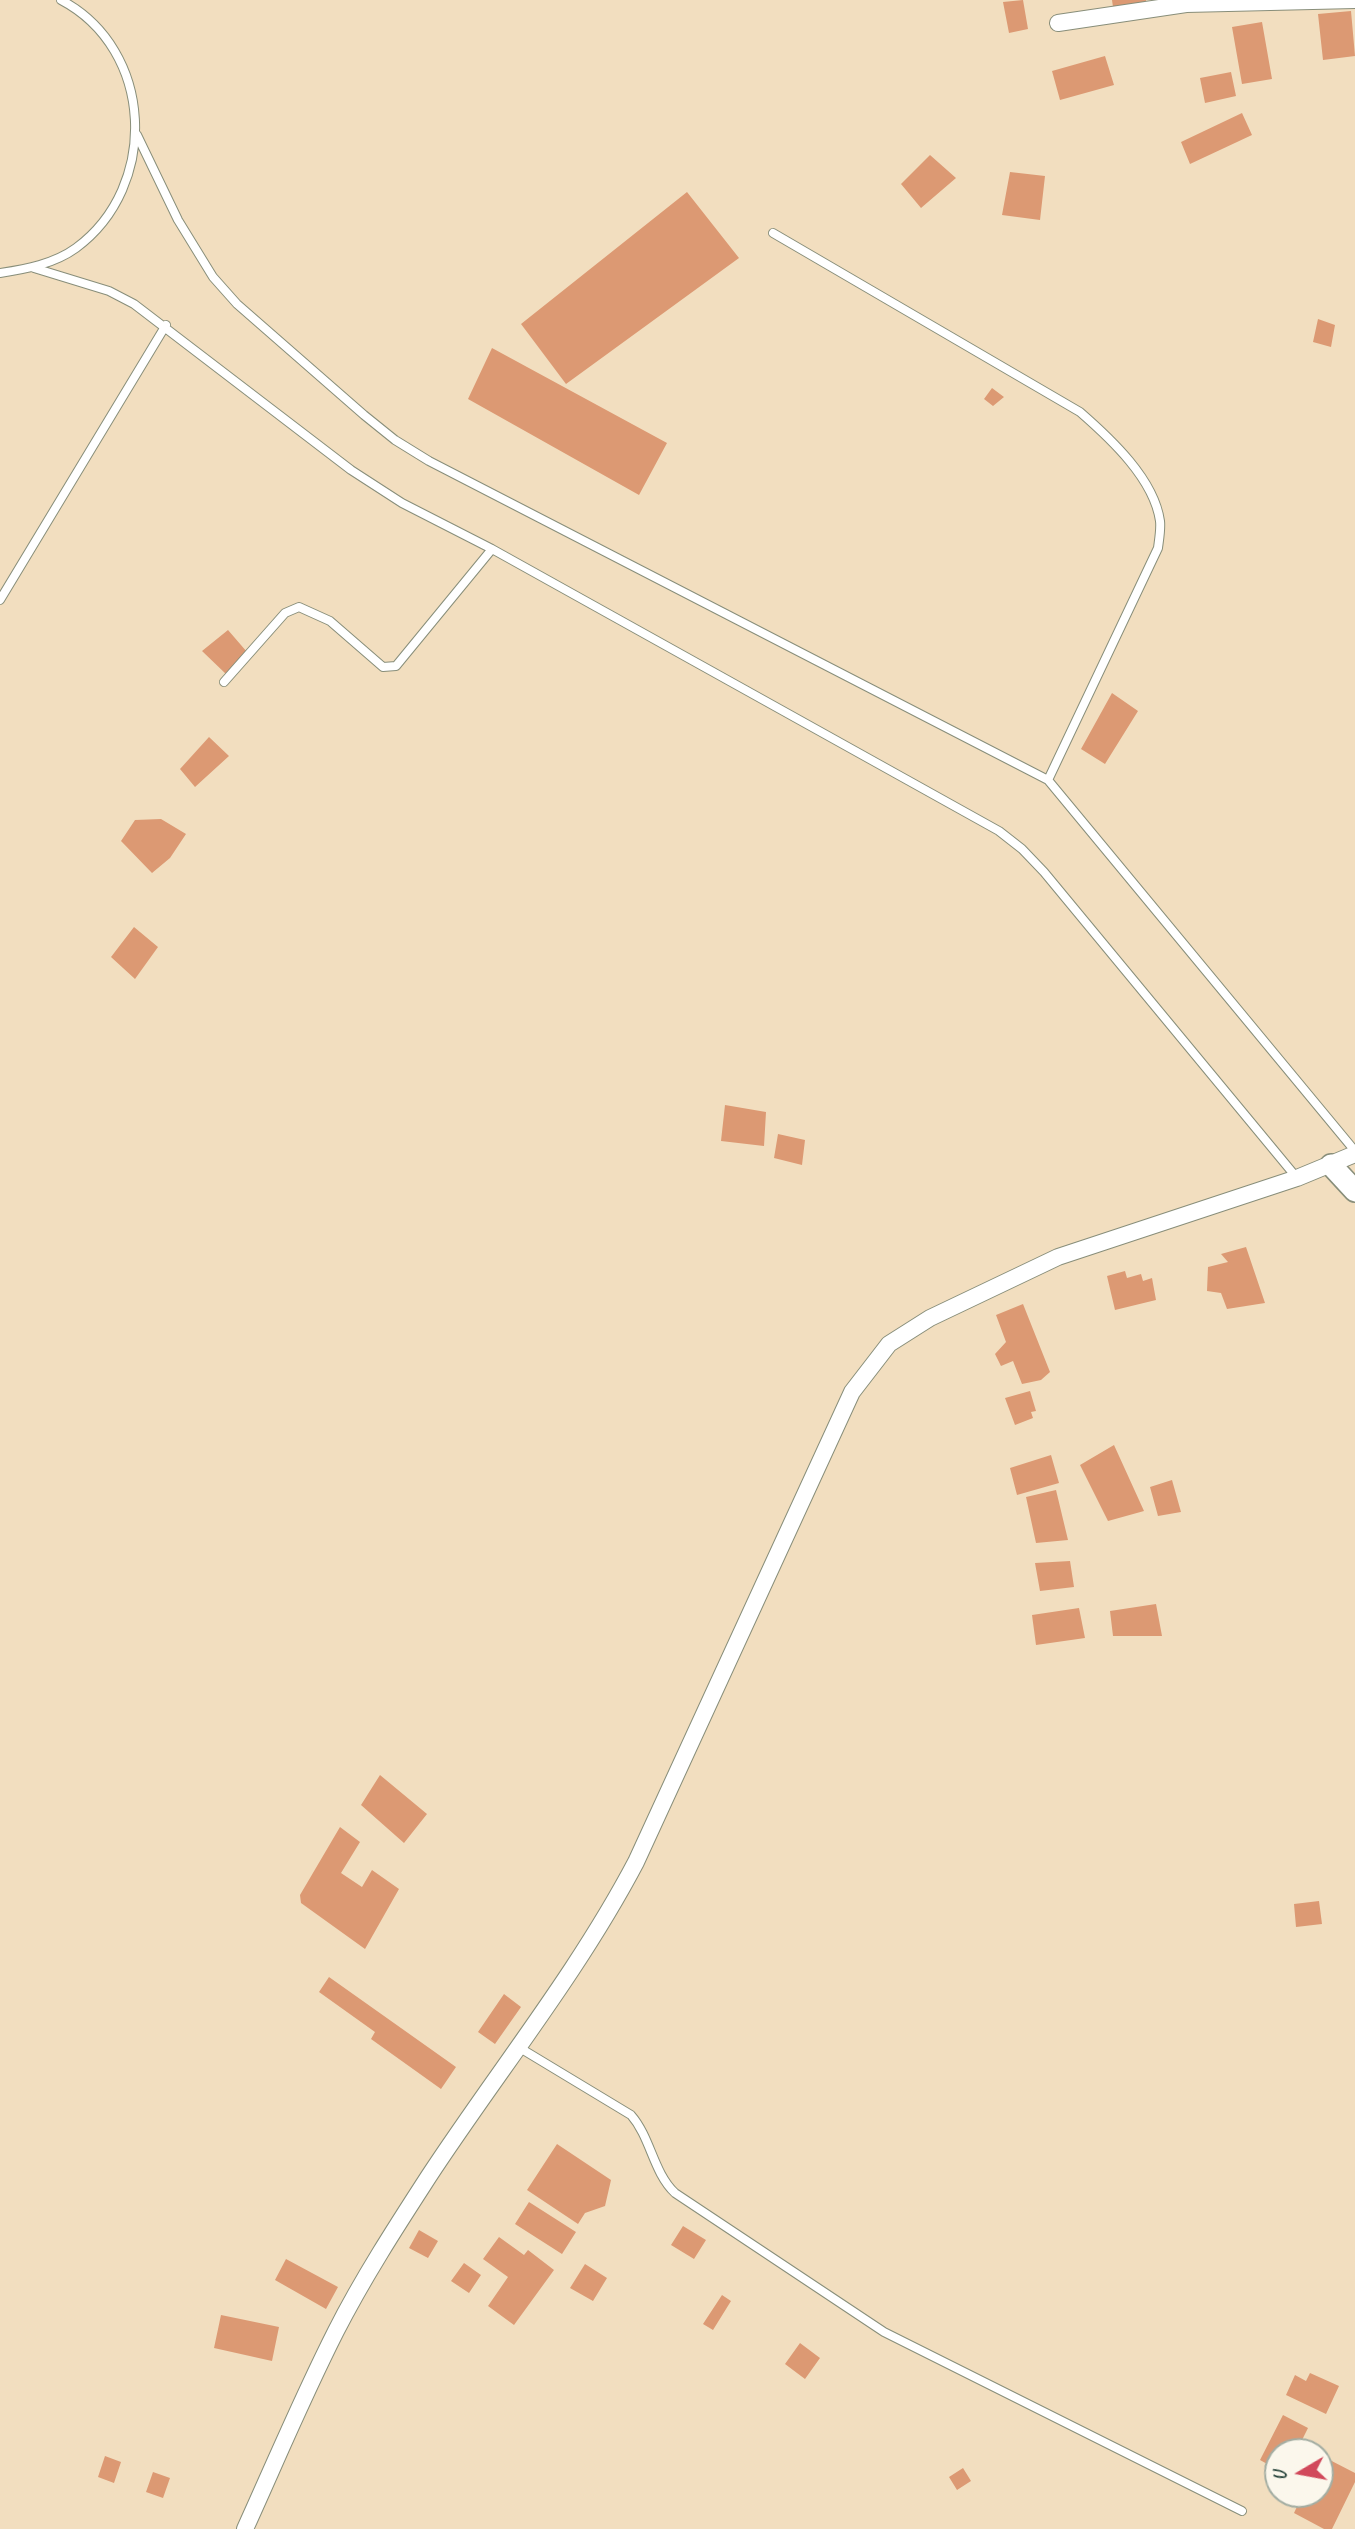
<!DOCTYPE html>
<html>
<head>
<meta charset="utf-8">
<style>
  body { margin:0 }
  #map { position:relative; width:1355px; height:2529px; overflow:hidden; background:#f2debf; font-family:Caveat,sans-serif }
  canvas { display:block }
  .north { position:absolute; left:1264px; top:2438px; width:70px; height:70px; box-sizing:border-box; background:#fbf7ec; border:2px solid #a3ada2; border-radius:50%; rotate:260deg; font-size:19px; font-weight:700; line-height:28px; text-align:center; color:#1f3d34 }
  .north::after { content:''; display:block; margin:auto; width:24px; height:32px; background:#d1495b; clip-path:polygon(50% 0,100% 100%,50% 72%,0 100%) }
</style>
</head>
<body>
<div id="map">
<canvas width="1355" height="2529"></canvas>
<div class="north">U</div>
</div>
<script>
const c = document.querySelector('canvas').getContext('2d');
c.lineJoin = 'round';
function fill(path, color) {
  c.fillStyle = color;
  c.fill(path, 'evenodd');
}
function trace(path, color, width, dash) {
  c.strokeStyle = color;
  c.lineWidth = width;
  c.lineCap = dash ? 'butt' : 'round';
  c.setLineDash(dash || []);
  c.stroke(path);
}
fill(new Path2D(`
  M 1023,0 L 1028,29 L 1009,33 L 1003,2 Z
  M 1112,0 L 1146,0 L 1146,2 L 1113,7 Z
  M 1351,11 L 1355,56 L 1323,60 L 1318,14 Z
  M 1262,22 L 1272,79 L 1242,84 L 1232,27 Z
  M 1105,56 L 1114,85 L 1060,100 L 1052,71 Z
  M 1231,72 L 1236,96 L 1205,103 L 1200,78 Z
  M 1242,113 L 1252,135 L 1190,164 L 1181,142 Z
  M 930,155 L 956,178 L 921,208 L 901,184 Z
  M 1010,172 L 1045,176 L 1040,220 L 1002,215 Z
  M 687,192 L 739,258 L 566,384 L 521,324 Z
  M 1318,319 L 1335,325 L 1331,347 L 1313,342 Z
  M 492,348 L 667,443 L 639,495 L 468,399 Z
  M 992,388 L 1004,397 L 993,406 L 984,399 Z
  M 228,630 L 247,652 L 227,675 L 202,651 Z
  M 1112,693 L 1138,711 L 1105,764 L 1081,749 Z
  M 209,737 L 229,756 L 195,787 L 180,769 Z
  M 161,819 L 186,834 L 170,858 L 152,873 L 121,841 L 135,820 Z
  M 134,927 L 158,947 L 135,979 L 111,957 Z
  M 725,1105 L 766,1112 L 764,1146 L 721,1141 Z
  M 778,1134 L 805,1140 L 802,1165 L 774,1158 Z
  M 1246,1247 L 1265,1303 L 1227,1309 L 1221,1293 L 1207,1291 L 1208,1267 L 1228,1262 L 1221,1254 Z
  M 1125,1271 L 1127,1278 L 1141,1274 L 1143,1281 L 1152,1278 L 1156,1300 L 1115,1310 L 1107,1276 Z
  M 1023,1304 L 1050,1372 L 1041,1380 L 1022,1384 L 1013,1361 L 1001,1366 L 995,1354 L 1006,1342 L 996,1315 Z
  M 1030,1391 L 1036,1411 L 1031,1412 L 1033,1418 L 1015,1425 L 1005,1398 Z
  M 1114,1445 L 1144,1511 L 1108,1521 L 1080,1465 Z
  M 1051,1455 L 1059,1483 L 1017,1495 L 1010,1468 Z
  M 1172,1480 L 1181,1512 L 1158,1516 L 1150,1487 Z
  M 1056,1490 L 1068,1540 L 1036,1543 L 1026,1497 Z
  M 1070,1561 L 1074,1587 L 1040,1591 L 1035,1563 Z
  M 1156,1604 L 1162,1636 L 1113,1636 L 1110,1611 Z
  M 1079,1608 L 1085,1638 L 1036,1645 L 1032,1615 Z
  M 380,1775 L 427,1814 L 404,1843 L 361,1805 Z
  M 340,1827 L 360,1842 L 341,1873 L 362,1887 L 372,1870 L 399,1889 L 365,1949 L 301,1903 L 300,1895 Z
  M 1319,1901 L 1322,1924 L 1296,1927 L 1294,1904 Z
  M 329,1977 L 456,2067 L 441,2089 L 371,2039 L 375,2032 L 319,1992 Z
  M 504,1994 L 521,2007 L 495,2044 L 478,2032 Z
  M 557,2144 L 611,2180 L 605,2206 L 585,2213 L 578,2224 L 527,2190 Z
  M 529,2202 L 576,2232 L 562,2254 L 515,2224 Z
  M 683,2226 L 706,2240 L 694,2259 L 671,2245 Z
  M 419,2230 L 438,2241 L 428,2258 L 409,2248 Z
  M 499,2237 L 524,2255 L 528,2250 L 554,2270 L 514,2325 L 488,2306 L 508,2277 L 483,2259 Z
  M 286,2259 L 338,2287 L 326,2309 L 275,2280 Z
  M 464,2263 L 481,2275 L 469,2293 L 451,2281 Z
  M 585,2264 L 607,2278 L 593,2301 L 570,2288 Z
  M 722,2295 L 731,2301 L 713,2330 L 703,2324 Z
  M 221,2315 L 279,2327 L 272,2361 L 214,2348 Z
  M 800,2343 L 820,2358 L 805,2379 L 785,2364 Z
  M 1310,2373 L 1339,2386 L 1326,2414 L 1286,2395 L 1295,2375 L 1306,2381 Z
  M 1283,2415 L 1308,2428 L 1296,2452 L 1278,2452 L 1278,2470 L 1260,2460 Z
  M 105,2456 L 121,2462 L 114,2483 L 98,2477 Z
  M 1322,2456 L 1355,2473 L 1355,2482 L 1332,2529 L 1324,2529 L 1294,2513 L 1303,2494 L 1320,2494 Z
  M 963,2468 L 971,2481 L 957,2490 L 949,2477 Z
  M 153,2472 L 170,2478 L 163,2498 L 146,2492 Z`), '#dc9973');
const lane = new Path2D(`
  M 137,135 L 178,220 L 213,277 L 237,304 L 364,415 L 395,440 L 429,461 L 1048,780 L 1355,1151
  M 773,233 L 1080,412 C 1111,439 1154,479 1160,521 C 1161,529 1159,540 1158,548 L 1048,780
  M 34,268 L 109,291 L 134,304 L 351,470 L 402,503 L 492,549 L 999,831 L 1022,849 L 1044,872 L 1297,1178
  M 0,273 C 26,269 54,264 76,248 C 160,186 154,49 61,0
  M 0,600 L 166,325
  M 224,682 L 285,613 L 299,607 L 330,621 L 383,667 L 396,666 L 492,549
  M 520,2048 L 631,2115 C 651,2138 653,2172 675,2193 L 884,2332 L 1242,2511`);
const street = new Path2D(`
  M 1058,23 L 1186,4 L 1355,0
  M 245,2529 C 275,2463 303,2396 336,2331 C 363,2278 396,2227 429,2176 C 498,2071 577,1974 636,1862 L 852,1392 L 889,1344 L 930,1318 L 1058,1257 L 1297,1178 L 1355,1154`);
const secondary = new Path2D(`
  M 1331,1165 L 1355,1191`);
trace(lane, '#888e7a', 10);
trace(street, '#888e7a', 18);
trace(secondary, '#888e7a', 24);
trace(lane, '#fff', 8);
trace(street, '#fff', 16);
trace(secondary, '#fff', 21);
</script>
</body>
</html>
